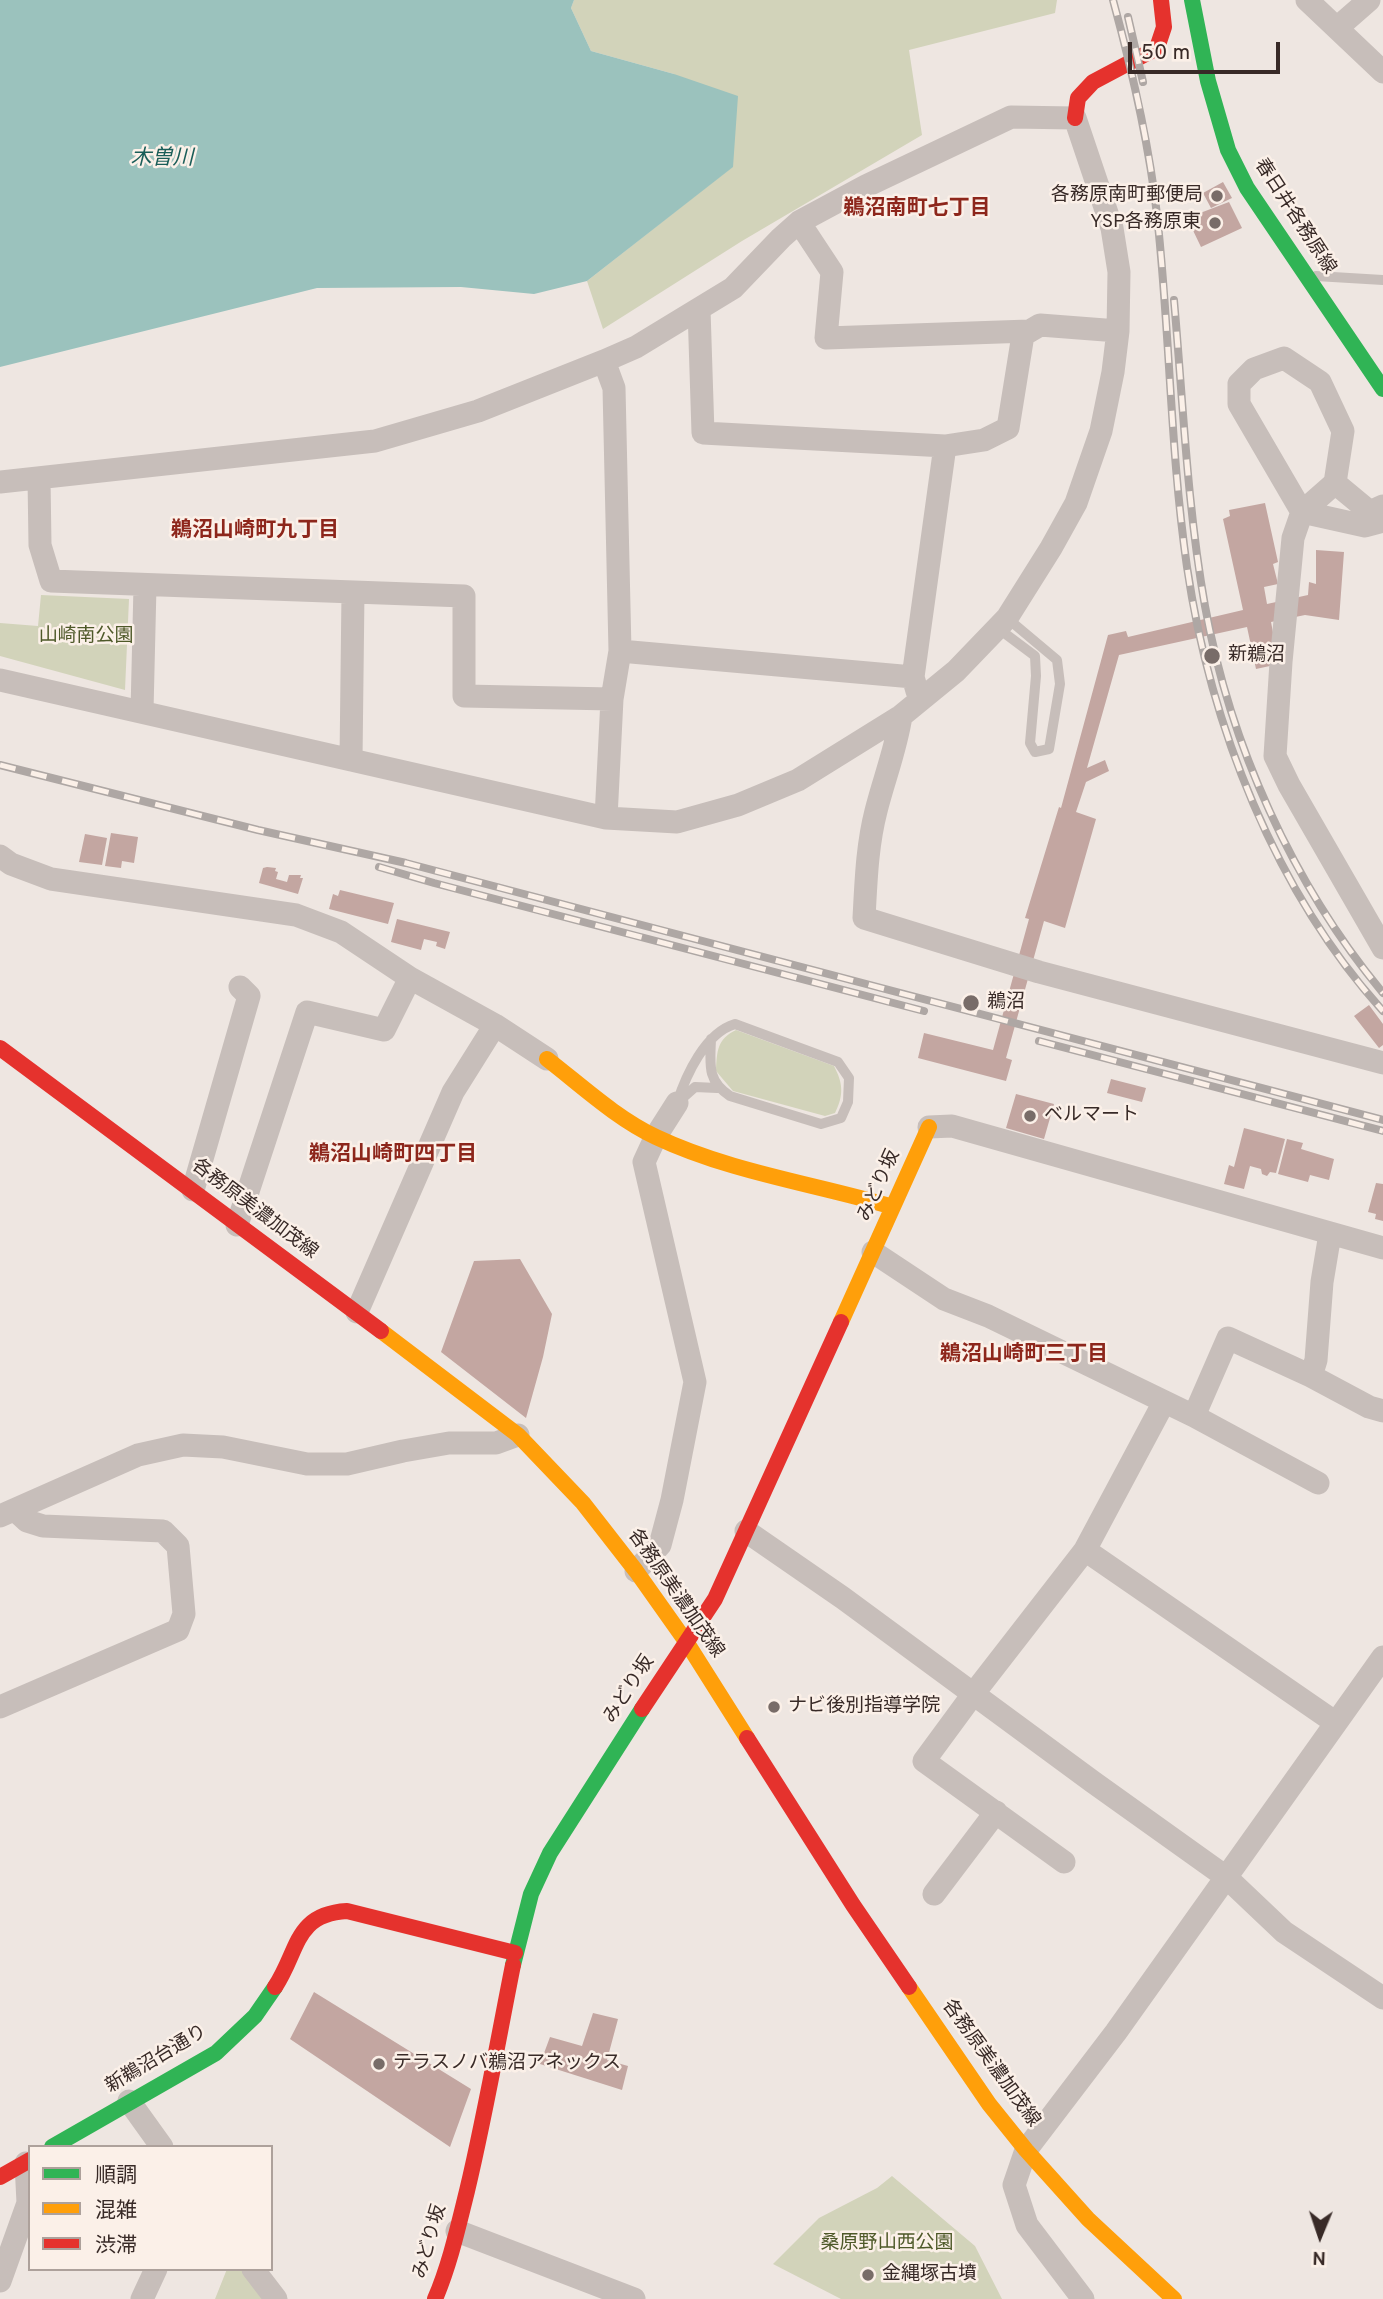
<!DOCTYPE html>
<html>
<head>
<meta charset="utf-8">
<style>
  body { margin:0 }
  #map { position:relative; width:1383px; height:2299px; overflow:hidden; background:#eee6e1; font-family:Overpass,"Noto Sans JP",sans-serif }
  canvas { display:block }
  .legend { position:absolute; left:28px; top:2145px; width:245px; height:126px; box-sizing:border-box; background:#fbf0e8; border:2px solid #ada19b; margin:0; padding:9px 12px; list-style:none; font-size:21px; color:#382a27 }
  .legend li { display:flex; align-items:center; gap:14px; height:35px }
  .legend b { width:35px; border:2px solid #ada19b }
  .north { position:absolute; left:1285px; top:2201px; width:70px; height:70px; -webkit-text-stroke:5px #fbf0e8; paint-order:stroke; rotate:182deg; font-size:19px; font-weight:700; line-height:28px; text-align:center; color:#382a27 }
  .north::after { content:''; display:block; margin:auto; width:24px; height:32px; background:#382a27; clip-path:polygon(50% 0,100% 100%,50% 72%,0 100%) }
  .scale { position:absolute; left:1128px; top:42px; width:152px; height:32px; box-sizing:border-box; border:4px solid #382a27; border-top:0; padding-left:9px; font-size:21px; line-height:24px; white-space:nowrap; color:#382a27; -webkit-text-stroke:5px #fbf0e8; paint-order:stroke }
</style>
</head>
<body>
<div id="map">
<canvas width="1383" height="2299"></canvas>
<ul class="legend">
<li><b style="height:9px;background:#30b455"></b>順調</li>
<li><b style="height:9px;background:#ff9f0a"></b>混雑</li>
<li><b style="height:9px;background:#e5322d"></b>渋滞</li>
</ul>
<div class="north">N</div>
<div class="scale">50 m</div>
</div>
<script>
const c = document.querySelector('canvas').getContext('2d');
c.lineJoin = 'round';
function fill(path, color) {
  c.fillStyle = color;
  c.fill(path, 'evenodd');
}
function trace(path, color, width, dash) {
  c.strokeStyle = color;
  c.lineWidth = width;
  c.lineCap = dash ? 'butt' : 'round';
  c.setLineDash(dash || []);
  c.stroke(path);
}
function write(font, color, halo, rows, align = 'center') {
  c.font = font + ' Overpass,"Noto Sans JP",sans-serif';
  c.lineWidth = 5;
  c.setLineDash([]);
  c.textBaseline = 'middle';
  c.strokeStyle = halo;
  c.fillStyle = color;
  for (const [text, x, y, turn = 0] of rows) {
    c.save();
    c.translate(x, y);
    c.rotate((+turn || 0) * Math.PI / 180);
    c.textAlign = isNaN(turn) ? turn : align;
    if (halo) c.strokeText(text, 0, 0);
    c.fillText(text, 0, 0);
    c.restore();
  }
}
fill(new Path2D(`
  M 574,0 L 1057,0 L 1055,13 L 909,50 L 922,135 L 742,241 L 603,329 L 587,281 L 732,167 L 674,74 L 591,51 L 571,8 Z
  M 41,595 L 129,599 L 125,690 L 0,656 L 0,623 L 38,626 Z
  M 736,1030 L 834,1066 C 843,1083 844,1095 835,1113 L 825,1116 L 733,1091 L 716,1071 C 717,1051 717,1039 736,1030 Z
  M 892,2176 L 975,2246 L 1002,2299 L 841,2299 L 773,2264 L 819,2218 L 877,2188 Z
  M 227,2269 L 243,2269 L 265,2299 L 215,2299 Z`), '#d2d3ba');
fill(new Path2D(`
  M 0,0 L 574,0 L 571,8 L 591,51 L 674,74 L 738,96 L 733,167 L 587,281 L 534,294 L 461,287 L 317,288 L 0,367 Z`), '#9bc2bd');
fill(new Path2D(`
  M 1223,182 L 1232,198 L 1211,208 L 1203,193 Z
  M 1229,202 L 1242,228 L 1201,247 L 1187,218 Z
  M 1265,503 L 1278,562 L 1273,564 L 1278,584 L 1264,587 L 1267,604 L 1308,595 L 1309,582 L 1316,584 L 1316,550 L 1344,552 L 1339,620 L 1305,615 L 1271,622 L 1279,664 L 1256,669 L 1247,627 L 1119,655 L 1087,768 L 1105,760 L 1109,771 L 1086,782 L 1076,812 L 1096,819 L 1065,928 L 1044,921 L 1006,1058 L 1012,1060 L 1006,1081 L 918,1058 L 924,1033 L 993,1050 L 1029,919 L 1025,918 L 1059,807 L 1061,808 L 1108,635 L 1126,631 L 1128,637 L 1243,610 L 1223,519 L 1230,516 L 1229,510 Z
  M 111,833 L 138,837 L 134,863 L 122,861 L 121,868 L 105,866 Z
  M 85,834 L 107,838 L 102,865 L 79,862 Z
  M 267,867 L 276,868 L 275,871 L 278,872 L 276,879 L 287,882 L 289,875 L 301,875 L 300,878 L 303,878 L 298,894 L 259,883 L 263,868 Z
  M 340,890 L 394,903 L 388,924 L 329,909 L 333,894 L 338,896 Z
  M 397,919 L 450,932 L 445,949 L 436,946 L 437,942 L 424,939 L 421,950 L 391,942 Z
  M 1369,1005 L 1383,1024 L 1383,1045 L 1379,1048 L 1354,1016 Z
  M 1111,1079 L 1146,1088 L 1142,1102 L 1107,1093 Z
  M 1016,1094 L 1054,1104 L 1044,1139 L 1006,1128 Z
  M 1244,1128 L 1285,1139 L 1276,1173 L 1270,1172 L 1267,1176 L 1262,1174 L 1261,1169 L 1250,1166 L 1244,1189 L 1224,1184 L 1229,1165 L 1234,1167 Z
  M 1287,1139 L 1303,1143 L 1301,1149 L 1334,1159 L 1329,1180 L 1310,1175 L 1308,1182 L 1278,1174 Z
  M 1376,1183 L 1383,1184 L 1383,1221 L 1375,1219 L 1376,1214 L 1368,1212 Z
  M 520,1259 L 552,1314 L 543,1357 L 526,1418 L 441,1352 L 474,1261 Z
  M 314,1992 L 471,2089 L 450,2147 L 290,2039 Z
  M 593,2013 L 618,2019 L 607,2060 L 628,2066 L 622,2090 L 540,2064 L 550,2037 L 582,2046 Z`), '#c3a6a1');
trace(new Path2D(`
  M 1316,276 L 1383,280
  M 999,629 L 1035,656 L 1036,676 L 1030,743 L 1035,752 L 1049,749 L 1060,684 L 1057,660 L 1007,618
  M 677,1103 C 686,1075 705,1033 735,1024 L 838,1062 L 849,1078 L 848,1102 L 841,1118 L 821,1124 L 730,1096 C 707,1081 710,1065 711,1039
  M 677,1103 L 695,1087 L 717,1088`), '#c7beba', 10);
trace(new Path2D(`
  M 1307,0 L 1383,72
  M 1337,28 L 1369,0
  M 799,222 L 832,272 L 826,338 L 1029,331
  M 699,309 L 703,433 L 945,446 L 984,440 L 1008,428 L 1023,335 L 1040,325 L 1118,331
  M 604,361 L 614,388 L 620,651 L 913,677
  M 39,478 L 40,545 L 51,581 L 464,596 L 464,696 L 612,699
  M 0,482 L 375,441 L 478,411 L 604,361 L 636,347 L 733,288 L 781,238 L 799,222 L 866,186 L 1011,117 L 1075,118 L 1112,228 L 1119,272 L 1118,331 L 1113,372 L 1101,431 L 1076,503 L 1051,548 L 1007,618 L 956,671 L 901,716 L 798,780 L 738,805 L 677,822 L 606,818 L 0,680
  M 1335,483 L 1302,512 L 1293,538 L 1281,662 L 1275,756 L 1289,785 L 1383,948
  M 1383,506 L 1370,512 L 1335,483 L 1343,431 L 1320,382 L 1284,358 L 1254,369 L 1239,384 L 1239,404 L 1302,512 L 1365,526 L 1383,521
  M 917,691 L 913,677 L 945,446
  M 142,711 L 145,586
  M 901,716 C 896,749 884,779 876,811 C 867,846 866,882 864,918 L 1039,972 L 1383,1063
  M 351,760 L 353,592
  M 606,818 L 612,699 L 620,651
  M 0,856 L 11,864 L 51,879 L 296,915 L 341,932 L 410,978 L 495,1025 L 547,1059
  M 929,1127 L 952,1126 L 1383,1248
  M 193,1190 L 249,996 L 240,987
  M 237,1225 L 307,1012 L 384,1030 L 410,978
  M 873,1252 L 944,1299 L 988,1316 L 1194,1416 L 1228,1338 L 1311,1376 L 1369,1407 L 1383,1411
  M 357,1312 L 453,1092 L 495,1025
  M 1311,1376 L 1316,1360 L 1322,1282 L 1330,1234
  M 1194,1416 L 1318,1483
  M 0,1516 L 138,1455 L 183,1445 L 223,1447 L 307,1464 L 347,1464 L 403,1451 L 449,1443 L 496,1443 L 518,1435
  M 746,1531 L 843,1598 L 1093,1782 L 1226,1877 L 1284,1932 L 1383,1998
  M 1085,1550 L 1336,1723
  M 636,1571 L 660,1545 L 672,1500 L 695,1382 L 644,1162 L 656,1136 L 677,1103
  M 0,1707 L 178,1630 L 184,1614 L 178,1546 L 163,1531 L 43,1526 L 27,1521 L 15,1510
  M 1064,1862 L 924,1761 L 974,1693 L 1085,1550 L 1164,1402
  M 934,1894 L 996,1812
  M 129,2101 L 162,2147
  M 457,2231 L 634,2299
  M 253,2269 L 276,2299
  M 0,2281 L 28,2203 L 26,2163
  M 142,2299 L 156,2269
  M 1083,2299 L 1027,2225 L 1014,2185 L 1026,2150 L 1116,2032 L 1383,1657`), '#c7beba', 23);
trace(new Path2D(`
  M 1192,0 L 1208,81 L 1228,150 L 1247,188 L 1383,389
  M 513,1965 L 531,1894 L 550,1853 L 642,1709
  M 52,2147 L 216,2053 L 255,2016 L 275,1987`), '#30b455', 16);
trace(new Path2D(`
  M 547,1059 C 582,1086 616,1118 656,1137 C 730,1172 815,1184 893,1207
  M 841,1322 L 929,1127
  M 381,1331 L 518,1435 L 583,1503 L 636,1571 L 687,1643 L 747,1738
  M 909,1987 L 989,2104 L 1026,2150 L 1088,2219 L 1174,2299`), '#ff9f0a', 16);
trace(new Path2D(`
  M 1075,118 L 1078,98 L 1093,82 L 1157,48 L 1164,27 L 1161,0
  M 0,1048 L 381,1331
  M 642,1709 L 715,1599 L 841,1322
  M 747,1738 L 853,1905 L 909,1987
  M 275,1987 C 299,1951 294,1914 347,1911 L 515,1953
  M 0,2177 L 30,2160
  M 435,2299 C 450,2264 458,2227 467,2191 C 485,2116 498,2040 513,1965`), '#e5322d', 16);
const rail = new Path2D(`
  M 1113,0 C 1132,70 1149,143 1157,215 C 1170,332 1170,450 1187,567 C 1210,724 1275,892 1383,1011
  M 1128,17 L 1143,82
  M 1174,300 C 1183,401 1187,505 1205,606 C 1230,745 1293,885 1383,993
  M 0,765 L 258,830 L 406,863 L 1383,1120
  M 379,867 L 434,883 L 924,1011
  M 1039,1041 L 1383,1131`);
trace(rail, '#aea7a4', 8);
trace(rail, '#fbf0e8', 5, [16]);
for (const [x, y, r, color] of [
  [1217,196,7,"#786c68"],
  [1215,223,7,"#786c68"],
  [1212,656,9,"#786c68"],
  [971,1003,9,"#786c68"],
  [1030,1116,7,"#786c68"],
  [774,1707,7,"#786c68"],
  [379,2064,7,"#786c68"],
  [868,2275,7,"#786c68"]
]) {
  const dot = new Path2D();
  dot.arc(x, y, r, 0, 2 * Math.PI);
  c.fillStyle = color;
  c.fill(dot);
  trace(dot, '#fbf0e8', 2.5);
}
write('19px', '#382a27', '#fbf0e8', [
  ["各務原南町郵便局",1203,196,"right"],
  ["YSP各務原東",1201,223,"right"],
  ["新鵜沼",1228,656],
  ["鵜沼",987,1003],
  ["ベルマート",1044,1116],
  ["ナビ後別指導学院",788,1707],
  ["テラスノバ鵜沼アネックス",393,2064],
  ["金縄塚古墳",882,2275]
], 'left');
write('19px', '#382a27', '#fbf0e8', [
  ["春日井各務原線",1294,217,57],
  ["みどり坂",880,1186,-66],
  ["各務原美濃加茂線",254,1210,37],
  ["各務原美濃加茂線",675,1594,55],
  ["みどり坂",630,1690,-57],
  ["新鵜沼台通り",157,2060,-31],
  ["各務原美濃加茂線",990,2064,54],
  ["みどり坂",431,2242,-74]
]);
write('19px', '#4e5929', '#fbf0e8', [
  ["山崎南公園",86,637],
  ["桑原野山西公園",887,2244]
]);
write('italic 21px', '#1a5d58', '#fbf0e8', [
  ["木曽川",162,160]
]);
write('bold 21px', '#8d261b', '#fbf0e8', [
  ["鵜沼南町七丁目",917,210],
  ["鵜沼山崎町九丁目",255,532],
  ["鵜沼山崎町四丁目",393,1156],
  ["鵜沼山崎町三丁目",1024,1356]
]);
</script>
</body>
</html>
